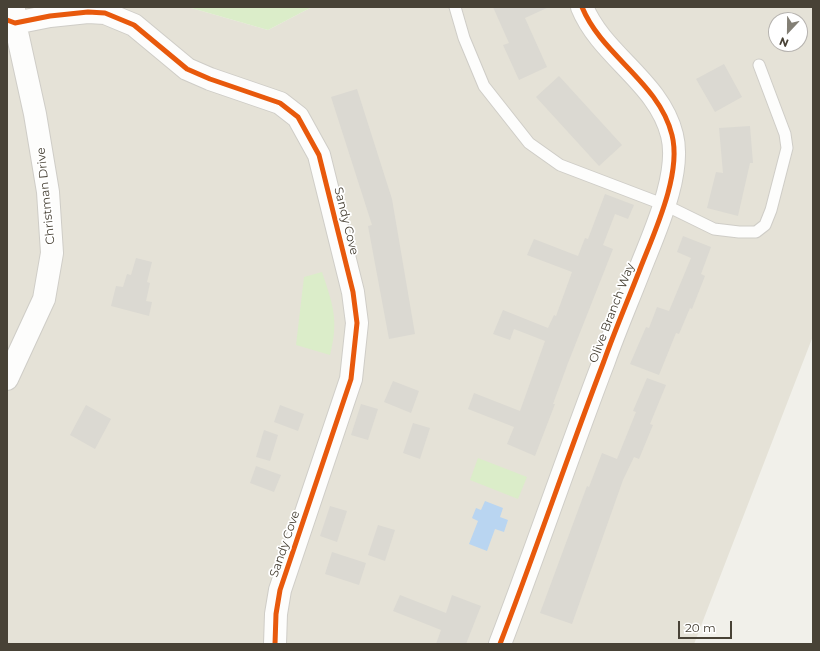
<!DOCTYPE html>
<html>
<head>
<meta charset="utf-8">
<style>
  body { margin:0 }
  #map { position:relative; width:820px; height:651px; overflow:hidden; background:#f1f0ea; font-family:Montserrat,sans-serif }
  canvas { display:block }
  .frame { position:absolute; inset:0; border:8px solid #484236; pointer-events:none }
  .north { position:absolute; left:768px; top:12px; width:40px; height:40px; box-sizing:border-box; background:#fff; border:1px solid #b6b3af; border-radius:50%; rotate:202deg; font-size:11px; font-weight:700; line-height:16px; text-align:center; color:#484236 }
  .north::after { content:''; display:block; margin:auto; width:14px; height:18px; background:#837f75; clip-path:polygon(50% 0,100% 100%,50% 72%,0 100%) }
  .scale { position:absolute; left:678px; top:621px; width:54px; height:18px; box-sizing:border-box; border:2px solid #484236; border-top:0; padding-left:5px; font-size:12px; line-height:14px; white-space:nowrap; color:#484236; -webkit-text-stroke:3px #fff; paint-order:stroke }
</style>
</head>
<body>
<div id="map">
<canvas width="820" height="651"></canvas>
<div class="frame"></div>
<div class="north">N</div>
<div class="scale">20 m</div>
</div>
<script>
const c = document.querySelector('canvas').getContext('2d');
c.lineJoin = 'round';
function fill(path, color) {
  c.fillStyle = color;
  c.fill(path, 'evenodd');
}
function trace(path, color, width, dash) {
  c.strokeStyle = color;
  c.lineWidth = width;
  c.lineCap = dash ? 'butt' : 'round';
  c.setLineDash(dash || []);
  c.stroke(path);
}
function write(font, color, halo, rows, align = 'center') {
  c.font = font + ' Montserrat,sans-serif';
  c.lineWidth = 3.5;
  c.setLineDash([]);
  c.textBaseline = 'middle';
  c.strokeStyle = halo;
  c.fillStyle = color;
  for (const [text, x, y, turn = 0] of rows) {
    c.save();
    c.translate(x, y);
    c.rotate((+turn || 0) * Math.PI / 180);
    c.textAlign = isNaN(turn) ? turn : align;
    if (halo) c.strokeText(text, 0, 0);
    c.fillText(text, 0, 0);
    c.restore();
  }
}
fill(new Path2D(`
  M 7,7 L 188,7 L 268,30 L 312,7 L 813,7 L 813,336 L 694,644 L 7,644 ZM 776,20 L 800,20 L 800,44 L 776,44 Z`), '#e5e2d7');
fill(new Path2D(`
  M 188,7 L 312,7 L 268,30 Z
  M 322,272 C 333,305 339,320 330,355 L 296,345 L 304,277 Z
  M 478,458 L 527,477 L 518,499 L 470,480 Z`), '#dbedc9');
fill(new Path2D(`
  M 485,501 L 503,508 L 500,517 L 508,520 L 504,532 L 495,529 L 487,551 L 469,544 L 478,521 L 472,518 L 476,508 L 481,510 Z`), '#b9d5f1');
fill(new Path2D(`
  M 493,7 L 549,7 L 525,18 L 547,67 L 519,80 L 503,45 L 509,43 Z
  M 724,64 L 742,97 L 715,112 L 696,79 Z
  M 559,76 L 622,145 L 599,166 L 536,97 Z
  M 357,89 L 392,199 L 415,334 L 389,339 L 368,226 L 372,225 L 331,97 Z
  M 750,126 L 753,163 L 750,163 L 738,216 L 707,208 L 716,172 L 723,173 L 719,128 Z
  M 605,194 L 634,205 L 628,219 L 615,214 L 603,245 L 613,249 L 568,363 L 553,404 L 555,404 L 535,456 L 507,444 L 514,427 L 468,409 L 474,393 L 520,411 L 545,341 L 514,329 L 510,340 L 493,334 L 503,310 L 548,328 L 554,315 L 556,316 L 572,272 L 527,255 L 534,239 L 578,256 L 585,238 L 588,239 Z
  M 683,236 L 711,247 L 701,274 L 705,276 L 692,309 L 690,308 L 679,334 L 676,333 L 659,375 L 630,364 L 646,327 L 649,328 L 657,307 L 669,311 L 691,258 L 677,252 Z
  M 136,258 L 152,262 L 147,282 L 150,283 L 146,301 L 152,302 L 149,316 L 111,306 L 116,286 L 123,287 L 127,274 L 131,275 Z
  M 647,378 L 666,385 L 650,424 L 653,425 L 639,459 L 634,457 L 623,480 L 572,624 L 540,613 L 587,486 L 589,487 L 602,453 L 617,459 L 636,412 L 633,411 Z
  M 393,381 L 419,391 L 411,413 L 384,402 Z
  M 361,404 L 378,409 L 368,440 L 351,435 Z
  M 86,405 L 111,419 L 95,449 L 70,435 Z
  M 280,405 L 304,414 L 298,431 L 274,422 Z
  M 413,423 L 430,428 L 420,459 L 403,453 Z
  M 264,430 L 278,435 L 270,461 L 256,457 Z
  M 256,466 L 281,475 L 274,492 L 250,483 Z
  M 330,506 L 347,511 L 337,542 L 320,536 Z
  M 378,525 L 395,530 L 385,561 L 368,555 Z
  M 332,552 L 366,563 L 359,585 L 325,574 Z
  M 400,595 L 446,613 L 452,595 L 481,606 L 466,644 L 436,644 L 441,630 L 393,611 Z`), '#dbd9d2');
const service = new Path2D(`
  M 455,7 L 464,38 L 484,86 L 529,143 L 560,165 L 665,205 L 714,229 L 739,232 L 756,232 L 765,225 L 771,210 L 787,148 L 785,134 L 759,65`);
const minor = new Path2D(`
  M 7,20 L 15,23 L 50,16 L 88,12 L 105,13 L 134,25 L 187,69 L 210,79 L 280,103 L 298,117 L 319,155 L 353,292 L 357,323 L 351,379 L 280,590 L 276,614 L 275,644
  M 7,379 L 44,299 L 52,253 L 48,192 L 35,114 L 15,23 L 14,8
  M 500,644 C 536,550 568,455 604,361 C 615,330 628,300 640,269 C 654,233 682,174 672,135 C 659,82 602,56 582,7`);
trace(service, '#cfcdc7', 13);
trace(minor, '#cfcdc7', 24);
trace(service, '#fdfdfc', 11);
trace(minor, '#fdfdfc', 22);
trace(new Path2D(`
  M 7,20 L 15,23 L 50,16 L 88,12 L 105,13 L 134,25 L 187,69 L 210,79 L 280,103 L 298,117 L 319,155 L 353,292 L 357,323 L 351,379 L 280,590 L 276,614 L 275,644
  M 500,644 C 536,550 568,455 604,361 C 615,330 628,300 640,269 C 654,233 682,174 672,135 C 659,82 602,56 582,7`), '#e8590c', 5);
write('12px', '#484236', '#fff', [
  ["Christman Drive",46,196,-96],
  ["Sandy Cove",346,221,76],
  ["Olive Branch Way",612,313,-69],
  ["Sandy Cove",285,544,-71]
]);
</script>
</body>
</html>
